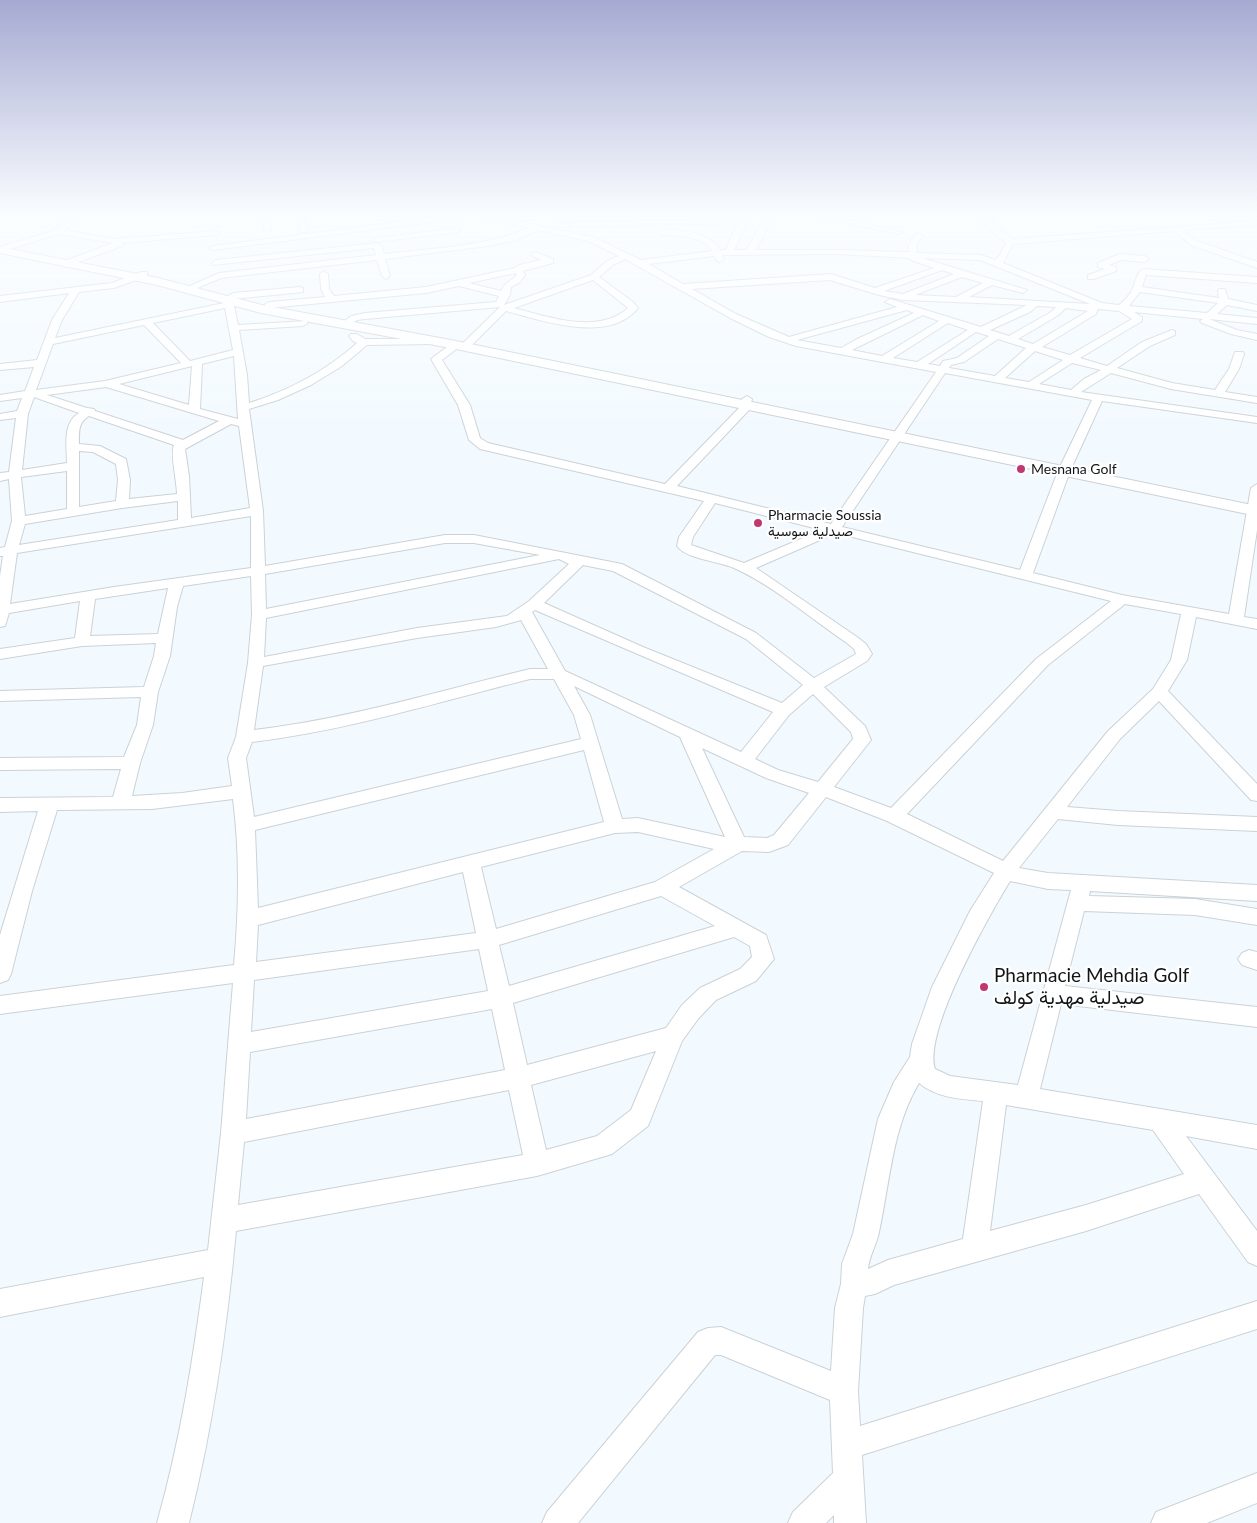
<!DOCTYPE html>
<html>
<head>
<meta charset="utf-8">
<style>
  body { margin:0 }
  canvas { display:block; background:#f3faff }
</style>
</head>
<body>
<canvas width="1257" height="1523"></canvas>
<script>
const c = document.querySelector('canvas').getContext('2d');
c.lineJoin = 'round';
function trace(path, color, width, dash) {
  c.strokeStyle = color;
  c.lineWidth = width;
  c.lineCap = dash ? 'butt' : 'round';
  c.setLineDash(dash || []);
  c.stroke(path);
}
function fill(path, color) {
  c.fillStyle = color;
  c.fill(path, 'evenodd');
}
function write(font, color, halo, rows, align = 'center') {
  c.font = font + ' Lato,Vazirmatn,sans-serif';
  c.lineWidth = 4.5;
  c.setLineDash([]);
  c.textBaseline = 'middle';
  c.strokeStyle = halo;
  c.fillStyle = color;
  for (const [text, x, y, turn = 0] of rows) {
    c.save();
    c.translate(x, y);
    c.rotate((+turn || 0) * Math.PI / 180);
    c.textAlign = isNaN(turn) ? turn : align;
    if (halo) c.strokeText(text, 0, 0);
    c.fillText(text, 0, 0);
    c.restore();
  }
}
const street = new Path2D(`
  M 71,216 L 80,216 L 65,230 L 113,239 L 216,231 L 220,233 L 216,235 L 122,243 L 122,246 L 65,267 L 62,266 L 62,262 L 113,243 L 58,234 L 0,252 L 0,247 L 55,230 Z
  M 262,216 L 270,216 L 271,231 L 264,229 Z
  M 295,216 L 303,216 L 308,230 L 307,232 L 301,232 Z
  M 443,216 L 467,216 L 463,218 L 213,250 L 209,248 L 213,246 Z
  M 478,216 L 494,216 L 593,237 L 641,260 L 712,251 C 702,234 676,237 659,234 L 659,230 C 678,228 710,233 720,250 L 726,250 L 737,223 L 560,227 L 556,225 L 560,223 L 740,219 L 742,216 L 750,216 L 734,250 L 747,250 L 765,216 L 773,216 L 756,250 L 837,250 L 909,252 L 908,245 L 916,234 L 919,234 L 923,236 L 916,245 L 917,253 L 981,255 L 995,260 L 1000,255 L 1006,243 L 983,224 L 985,216 L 993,216 L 990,221 L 1012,239 L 1257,221 L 1257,225 L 1183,230 L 1197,241 L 1257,262 L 1257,268 L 1191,245 L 1174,231 L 1013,244 L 1003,263 L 1102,303 L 1119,305 C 1125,300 1130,295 1133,288 C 1136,281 1136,273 1143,269 L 1257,277 L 1257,283 L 1146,275 L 1142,287 L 1219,298 L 1218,291 L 1219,289 L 1225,289 L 1228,299 L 1257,305 L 1257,311 L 1227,305 L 1217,314 L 1257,318 L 1257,324 L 1209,319 L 1237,330 L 1257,334 L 1257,340 L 1231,334 L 1202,323 L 1200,321 L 1203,319 L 1134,312 L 1142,317 L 1142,321 L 1080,358 L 1107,366 L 1142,342 L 1172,330 L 1175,331 L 1175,335 L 1150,346 L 1117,368 L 1172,383 L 1215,390 L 1229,369 L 1235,352 L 1243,352 L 1244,354 L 1239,369 L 1225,392 L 1257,397 L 1257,403 L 1171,389 L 1111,373 L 1081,392 L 1257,417 L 1257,423 L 1102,401 L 1070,471 L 1033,573 L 1122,595 L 1229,614 L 1251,488 L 1257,484 L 1257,530 L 1244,617 L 1257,619 L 1257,629 L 1196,617 L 1187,660 L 1168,691 L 1257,784 L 1257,801 L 1251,800 L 1159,701 L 1120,739 L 1067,807 L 1118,811 L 1257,817 L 1257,831 L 1118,825 L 1058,819 L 1019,868 L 1048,873 L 1257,885 L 1257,901 L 1090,891 L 1089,896 L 1195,899 L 1257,909 L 1257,925 L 1195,915 L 1084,911 L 1065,986 L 1257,1007 L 1257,1027 L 1061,1004 L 1040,1089 L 1257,1125 L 1257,1149 L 1186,1136 L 1257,1231 L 1257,1266 L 1248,1262 L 1199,1194 L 1086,1231 L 894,1285 L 875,1294 L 865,1296 L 863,1308 L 858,1391 L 860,1426 L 1257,1301 L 1257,1329 L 862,1455 L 866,1523 L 834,1523 L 834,1515 L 826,1523 L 788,1523 L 793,1512 L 833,1473 L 830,1400 L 721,1355 L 715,1355 L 578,1523 L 542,1523 L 547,1512 L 698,1332 L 708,1328 L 721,1327 L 831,1371 L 835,1308 L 841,1284 L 842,1264 L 853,1234 L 878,1119 L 894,1082 L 910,1057 L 912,1044 L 932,987 L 970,911 L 994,873 L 887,821 L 826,797 L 788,845 L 769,852 L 742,851 L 679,887 L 766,935 L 774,959 L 756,981 L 716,1000 L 698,1019 L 682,1041 L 648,1126 L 612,1154 L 537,1176 L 236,1231 C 227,1329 213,1427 189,1523 L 157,1523 C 180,1442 193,1360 204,1277 L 0,1317 L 0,1289 L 208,1250 L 221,1133 L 233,983 L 0,1014 L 0,996 L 234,965 C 239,910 240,853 233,799 L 152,809 L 57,810 L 32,891 L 11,974 L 8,980 L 0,983 L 0,935 L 38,811 L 0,812 L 0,798 L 113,797 L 121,769 L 0,770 L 0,758 L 124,757 L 137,725 L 141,697 L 0,701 L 0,691 L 144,687 L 154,656 L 156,643 L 82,646 L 0,659 L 0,649 L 75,638 L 80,601 L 9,613 L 5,626 L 0,627 L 0,576 L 3,556 L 0,556 L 0,548 L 5,547 L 12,521 L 9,479 L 0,481 L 0,473 L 9,472 L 16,418 L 0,420 L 0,414 L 17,411 L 22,398 L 0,401 L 0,395 L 25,391 L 34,367 L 0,370 L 0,364 L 37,360 L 52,320 L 69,293 L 0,302 L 0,296 L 112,283 L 141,272 L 147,272 L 147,276 L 114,288 L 79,292 L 62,320 L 55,338 L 224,303 L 225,299 L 228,298 L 233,301 L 238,325 L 306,321 L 308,323 L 303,326 L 239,330 L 247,375 L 249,403 C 288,391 327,370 357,343 L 353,341 L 349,336 L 351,334 L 357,334 L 365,339 L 437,339 L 437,343 L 434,344 L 367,345 L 342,366 L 311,385 L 278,400 L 249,409 L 263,511 L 265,566 L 445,535 L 474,535 L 622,564 L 756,633 L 814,678 L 856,654 L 854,649 L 847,643 C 810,618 774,586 734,568 C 718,561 686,559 677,546 L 679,537 L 704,501 L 480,449 L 469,440 L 458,405 L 431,359 L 452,343 L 456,342 L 461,345 L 500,307 L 365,319 L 357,320 L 346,327 L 341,324 L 351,316 L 365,313 L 496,302 L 499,296 L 459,286 L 426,293 L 269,308 L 264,305 L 269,302 L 325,297 L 321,289 L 320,274 L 324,271 L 328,274 L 329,289 L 334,296 L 426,287 L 515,268 L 519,265 L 541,260 L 531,255 L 535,252 L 553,259 L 553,263 L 523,271 L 525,275 L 519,283 L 511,287 L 510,295 L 504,305 L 591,275 L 607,261 L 619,256 L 588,241 L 538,230 L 516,240 L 487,246 L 385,259 L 390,276 L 386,279 L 382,276 L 377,260 L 221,278 L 190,291 L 184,291 L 183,289 L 219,273 L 376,255 L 374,248 L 213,265 L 212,263 L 216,260 L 377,243 L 381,245 L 384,254 C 432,248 484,247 529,228 ZM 837,254 L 910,258 L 911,260 L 934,268 L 875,288 L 831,274 L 683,284 L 649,264 L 714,256 L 717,261 L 720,262 L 724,259 L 722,255 ZM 922,258 L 980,260 L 1090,304 L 969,297 L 992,285 L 1023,293 L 1027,290 ZM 625,259 L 730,318 L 769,337 L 796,346 L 936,372 L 831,524 L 677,486 L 749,410 L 752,399 L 747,396 L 742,399 L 740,407 L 665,484 L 488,443 L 480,438 L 470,405 L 442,360 L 459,347 L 464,350 L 468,349 L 506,311 C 543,321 609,344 638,308 L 633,302 L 599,277 L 613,265 ZM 942,270 L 954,274 L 903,294 L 884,291 ZM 516,273 L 517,275 C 511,281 504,283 501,291 L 469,283 ZM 962,277 L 983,283 L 956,297 L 915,295 ZM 593,280 L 628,308 C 598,335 549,317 514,308 ZM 830,280 L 879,295 L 903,300 L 1027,305 L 981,327 L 890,299 L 885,302 L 897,307 L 789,337 L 736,314 L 692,289 ZM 1140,292 L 1218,303 L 1207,313 L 1129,306 ZM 1037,306 L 1056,307 L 1051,312 L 1009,336 L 990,330 L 1030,312 ZM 225,308 L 233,350 L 190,361 L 153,323 ZM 1066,308 L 1088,311 L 1033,344 L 1018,339 L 1057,316 ZM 1098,309 L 1119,311 L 1132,319 L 1070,355 L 1042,347 L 1096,314 ZM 907,310 L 914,313 L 857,339 L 841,348 L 797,340 ZM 923,315 L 939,321 L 882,356 L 852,350 ZM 948,323 L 968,330 L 917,362 L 893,358 ZM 144,325 L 181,363 L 105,381 L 36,390 L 53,344 ZM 976,332 L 989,336 L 957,358 L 943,361 L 940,366 L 928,364 ZM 998,339 L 1026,348 L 995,376 L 949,368 L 951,365 L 964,362 ZM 1035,351 L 1063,360 L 1029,382 L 1005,378 ZM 234,356 L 238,419 L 200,409 L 202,364 ZM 1072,363 L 1101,370 L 1084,379 L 1071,390 L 1039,384 ZM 192,366 L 189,405 L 119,384 ZM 945,373 L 1092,400 L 1058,471 L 1020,570 L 842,527 ZM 106,387 L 219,421 L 183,440 L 95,411 L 94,409 L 87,408 L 47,395 ZM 34,397 L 79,413 C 62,423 67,446 67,463 L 22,470 L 28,414 ZM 89,416 L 174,445 C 170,454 177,482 177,494 L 129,499 L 130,480 L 126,459 L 100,446 L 79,444 C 79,431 78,423 89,416 ZM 231,424 L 239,426 L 250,508 L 191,518 L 189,476 L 185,449 ZM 79,451 L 93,452 L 116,464 L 118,480 L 116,501 L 79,507 ZM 67,471 L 67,509 L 25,516 L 21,477 ZM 178,501 L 178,520 L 19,545 L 25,524 L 122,508 ZM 715,503 L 822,530 L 744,563 L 691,545 L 693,537 ZM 251,516 L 251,568 L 114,587 L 10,604 L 17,553 ZM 836,533 L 1111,601 L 1036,659 L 891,808 L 834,787 L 871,740 L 865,726 L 824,687 L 867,661 L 872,654 L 866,644 L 857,637 L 756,568 ZM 445,543 L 474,543 L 540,555 L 266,609 L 265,574 ZM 559,559 L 569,564 L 529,601 L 507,616 L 417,628 L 264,657 L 266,618 ZM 583,565 L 613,571 L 746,639 L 803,685 L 782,703 L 643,647 L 544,603 ZM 251,576 L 252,615 L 248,663 L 236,737 L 228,758 L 232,786 L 182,793 L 132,796 L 140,763 L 153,725 L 158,692 L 170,656 L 177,607 L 183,586 ZM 168,588 L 158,634 L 90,636 L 95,599 ZM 1125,604 L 1181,614 L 1171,660 L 1153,689 L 1108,731 L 1003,861 L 907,814 L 1048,665 ZM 535,610 L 773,712 L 741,752 L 565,671 L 532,612 ZM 521,620 L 548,669 L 530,669 C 439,691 348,719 254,730 L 263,666 L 417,638 L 496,627 ZM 530,679 L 554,679 L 574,715 L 581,739 L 254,817 L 246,758 L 252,742 C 346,731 438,702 530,679 ZM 574,686 L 680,737 L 725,837 L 638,818 L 622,819 L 590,715 ZM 813,694 L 851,732 L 853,739 L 818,782 L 778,770 L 755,759 L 789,715 ZM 702,748 L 766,778 L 809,793 L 774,835 L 767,838 L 744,837 ZM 584,750 L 604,822 L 258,908 L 255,830 ZM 638,832 L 714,849 L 655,882 L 496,929 L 481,867 L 615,833 ZM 463,872 L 476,933 L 256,962 L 258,925 ZM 1010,881 L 1048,889 L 1071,890 L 1018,1085 L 950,1076 L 935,1069 C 923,1031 989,916 1010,881 ZM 661,896 L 715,926 L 509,986 L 499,945 ZM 734,937 L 750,946 L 752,957 L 740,969 L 700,988 L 682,1005 L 666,1028 L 527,1065 L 513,1003 ZM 479,949 L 488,991 L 251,1032 L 254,980 ZM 492,1009 L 505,1070 L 246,1119 L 250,1052 ZM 656,1051 L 631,1110 L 597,1136 L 546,1150 L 531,1085 ZM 919,1083 C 937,1098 961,1099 983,1101 L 963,1239 L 888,1260 L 868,1269 C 869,1256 877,1244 879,1232 C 890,1182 892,1128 919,1083 ZM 509,1090 L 523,1155 L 238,1205 L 244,1142 ZM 1006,1105 L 1153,1130 L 1184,1174 L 1086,1205 L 990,1231 Z
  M 812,216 L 829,216 L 903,232 L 899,234 Z
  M 456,228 L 460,230 L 459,232 L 376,242 L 372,240 L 376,238 Z
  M 1120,254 L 1145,256 L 1149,259 L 1145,262 L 1121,260 L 1109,265 L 1116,267 L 1116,271 L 1094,279 L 1088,279 L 1088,275 L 1105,269 L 1098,267 L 1098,263 Z
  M 300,287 L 303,288 L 303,292 L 233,299 L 228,296 L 233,293 Z
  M 1249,950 L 1257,952 L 1257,970 L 1242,965 L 1238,959 L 1242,953 Z
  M 1257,1473 L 1257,1503 L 1207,1523 L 1151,1523 L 1156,1512 Z`);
const secondary = new Path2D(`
  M 0,247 L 158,278 L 262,305 L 456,341 L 1257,506 L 1257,516 L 456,349 L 261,313 L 157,285 L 0,253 Z`);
trace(street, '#cbd2d6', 2);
trace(secondary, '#cbd2d6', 2);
fill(street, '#fff');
fill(secondary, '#fff');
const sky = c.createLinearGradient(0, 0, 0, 429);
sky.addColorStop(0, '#a6aad2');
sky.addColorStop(0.5, '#fafdff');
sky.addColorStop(1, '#fafdff00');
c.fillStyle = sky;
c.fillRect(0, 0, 1257, 429);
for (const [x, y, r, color] of [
  [1021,469,5,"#c03772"],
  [758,523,5,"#c03772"],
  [984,987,5,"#c03772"]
]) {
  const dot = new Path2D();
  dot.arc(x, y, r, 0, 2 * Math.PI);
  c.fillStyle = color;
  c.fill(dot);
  trace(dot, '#fff', 2);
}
write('14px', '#121516', '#fff', [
  ["Mesnana Golf",1031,469],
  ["Pharmacie Soussia",768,515],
  ["صيدلية سوسية",768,531]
], 'left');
write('19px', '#121516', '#fff', [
  ["Pharmacie Mehdia Golf",994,976],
  ["صيدلية مهدية كولف",994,998]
], 'left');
</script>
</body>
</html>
